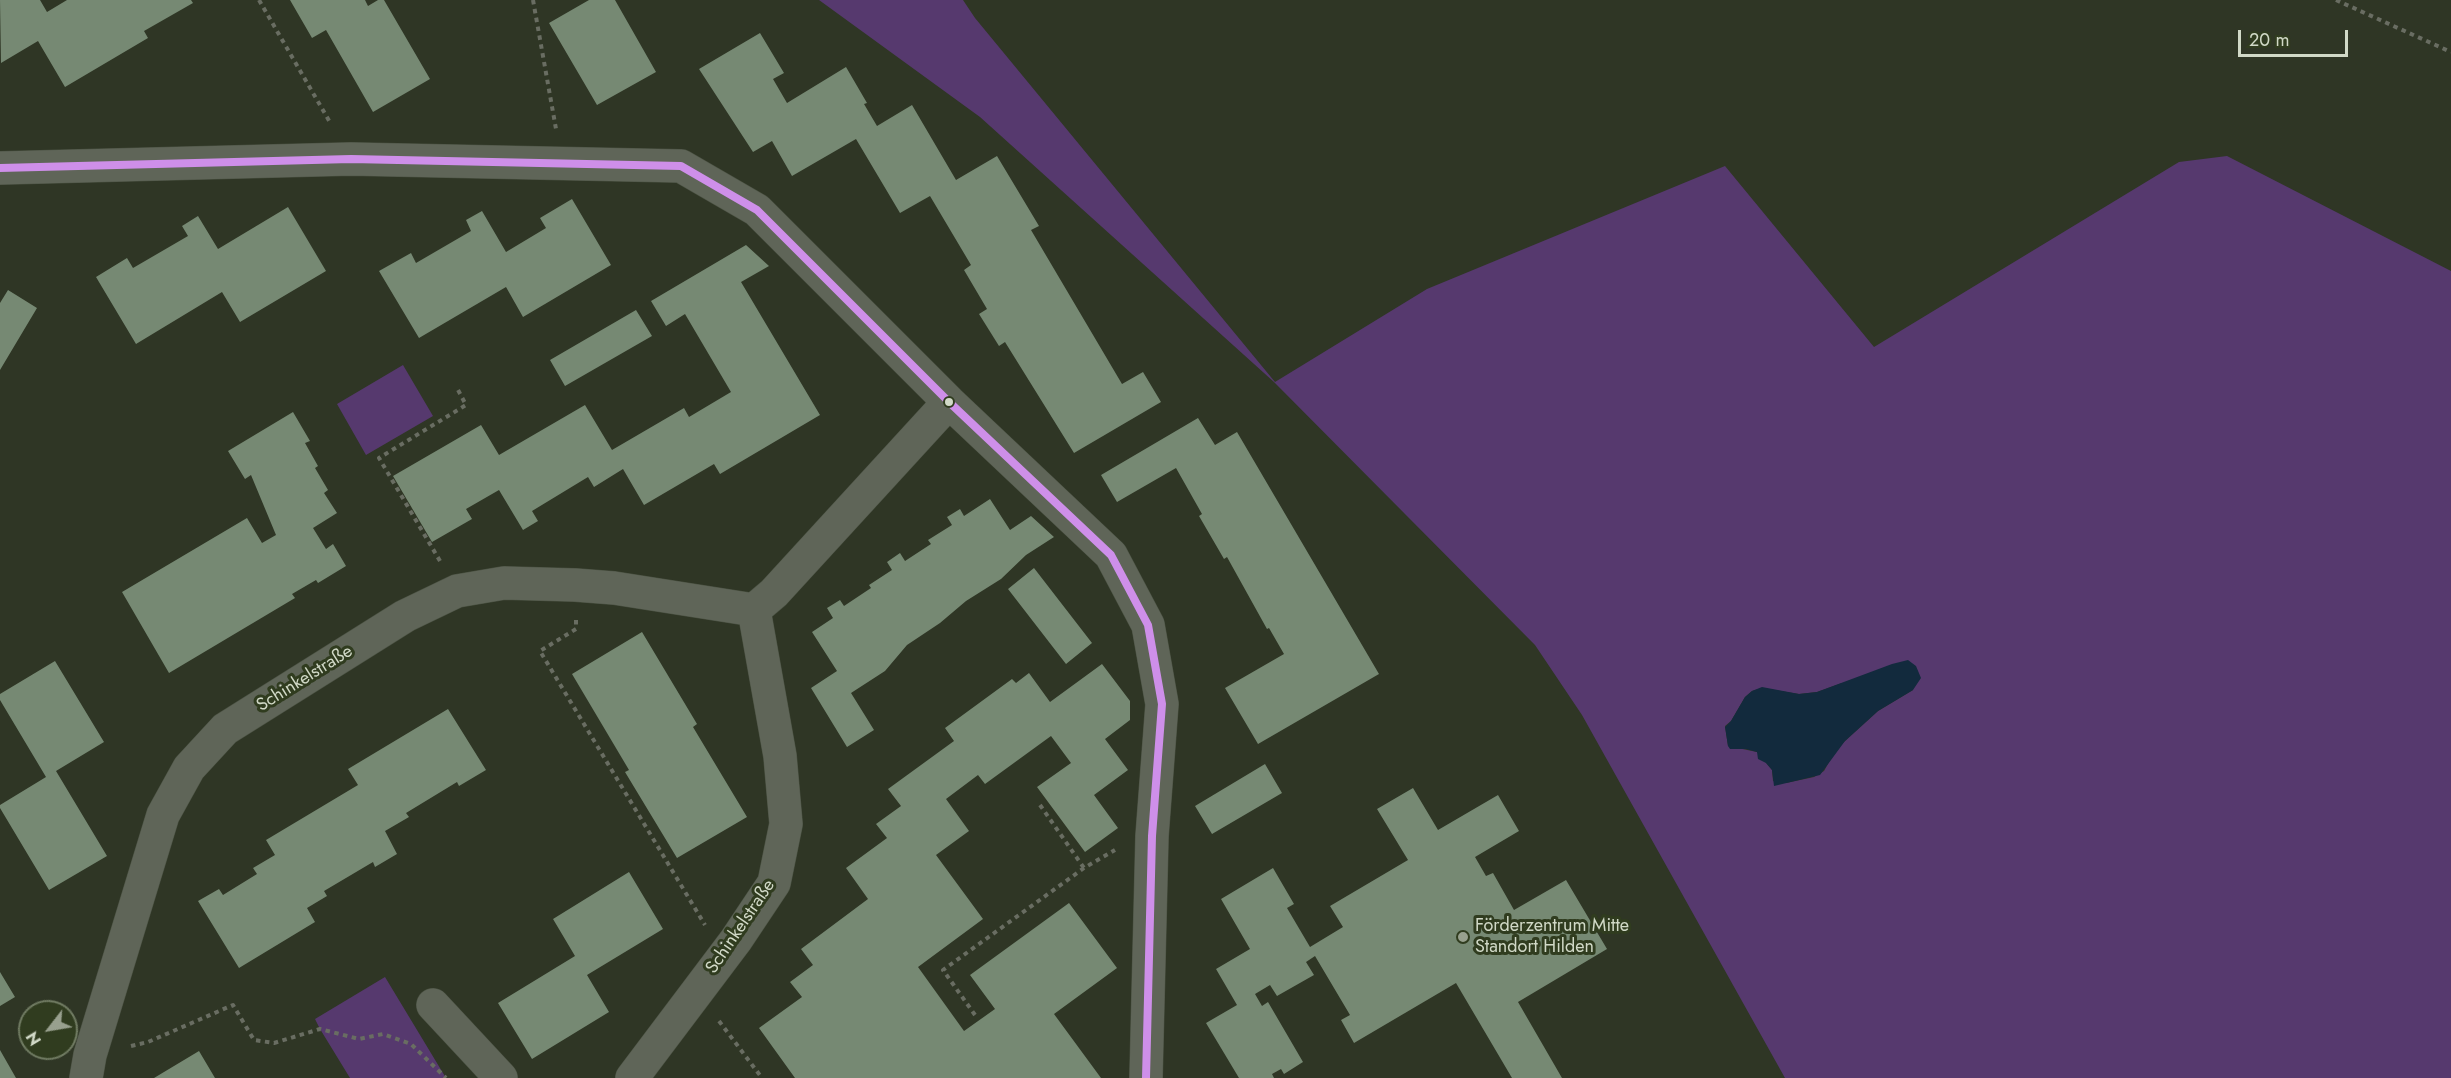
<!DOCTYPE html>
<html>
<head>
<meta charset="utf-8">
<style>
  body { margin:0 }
  #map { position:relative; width:2451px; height:1078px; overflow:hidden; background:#2f3625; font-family:Jost,sans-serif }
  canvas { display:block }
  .north { position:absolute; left:18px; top:1000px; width:60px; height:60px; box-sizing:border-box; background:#303c1f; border:2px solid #707b62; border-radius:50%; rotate:239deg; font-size:16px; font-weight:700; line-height:24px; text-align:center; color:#d1d9c7 }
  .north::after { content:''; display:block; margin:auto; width:21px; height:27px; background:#98a08e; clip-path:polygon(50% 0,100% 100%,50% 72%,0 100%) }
  .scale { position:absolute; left:2238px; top:30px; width:110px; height:27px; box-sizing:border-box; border:3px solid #d1d9c7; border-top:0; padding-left:8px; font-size:18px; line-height:21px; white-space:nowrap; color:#d1d9c7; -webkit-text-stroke:4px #303c1f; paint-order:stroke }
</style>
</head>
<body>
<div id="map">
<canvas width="2451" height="1078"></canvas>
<div class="north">N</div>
<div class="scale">20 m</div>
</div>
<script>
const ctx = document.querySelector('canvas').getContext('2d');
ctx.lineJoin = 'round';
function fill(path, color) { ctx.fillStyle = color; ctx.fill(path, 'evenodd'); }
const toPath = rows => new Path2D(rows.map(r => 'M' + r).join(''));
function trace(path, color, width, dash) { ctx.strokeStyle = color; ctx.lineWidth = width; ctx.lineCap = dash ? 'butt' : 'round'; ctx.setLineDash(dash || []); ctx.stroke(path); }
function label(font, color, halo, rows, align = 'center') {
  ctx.font = font + ' Jost,sans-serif'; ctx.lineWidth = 6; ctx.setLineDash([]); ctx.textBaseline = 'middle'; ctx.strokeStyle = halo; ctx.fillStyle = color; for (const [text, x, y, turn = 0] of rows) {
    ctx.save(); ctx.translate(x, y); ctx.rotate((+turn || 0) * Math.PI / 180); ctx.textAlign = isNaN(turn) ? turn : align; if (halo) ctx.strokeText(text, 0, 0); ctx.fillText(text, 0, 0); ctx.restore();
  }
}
fill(toPath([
  [819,0,963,0,975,18,1275,382,1427,289,1725,166,1874,347,2179,162,2227,156,2451,271,2451,1078,1785,1078,1582,715,1535,645,1274,382,980,117],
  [1842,683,1913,690,1878,711,1845,741,1835,751,1824,771,1814,777,1786,783,1773,781,1772,770,1757,752,1728,746,1725,726,1731,721,1745,697,1752,691,1762,688,1799,694,1817,692],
  [403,365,433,416,366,455,337,404],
  [385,977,446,1078,350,1078,320,1029,315,1019]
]), '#56396e');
fill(toPath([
  [1908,660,1916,666,1921,678,1913,690,1878,711,1845,741,1820,775,1774,786,1772,770,1766,763,1758,759,1757,752,1746,749,1730,749,1728,746,1725,727,1731,721,1745,697,1752,691,1762,687,1799,694,1817,692,1892,664]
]), '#122a3d');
fill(toPath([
  [0,0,40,0,47,12,67,0,191,0,193,3,144,31,148,38,65,87,38,41,1,63],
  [290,0,365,0,368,6,378,0,384,0,430,79,373,112,326,30,312,38],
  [589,0,615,0,656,72,597,105,549,23],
  [760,33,784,73,773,79,787,103,846,67,867,103,864,104,877,126,912,105,956,180,997,156,1039,226,1031,230,1122,384,1143,372,1161,402,1074,453,1005,342,999,346,979,314,987,309,964,270,971,265,930,196,900,213,856,139,792,176,772,141,753,152,699,69],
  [572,199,611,265,523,317,506,287,419,338,379,271,411,253,416,263,471,231,466,220,482,211,506,252,546,228,540,218],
  [288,207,326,271,240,322,222,292,136,344,96,277,127,258,133,268,188,236,182,226,198,216,218,249],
  [746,245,769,266,741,282,820,415,720,474,714,464,644,505,623,469,594,487,588,477,532,511,538,521,523,530,499,490,466,509,472,519,432,542,393,476,481,425,499,455,585,405,612,450,684,408,689,417,731,392,685,314,666,326,651,301],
  [8,290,37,308,0,370,0,303],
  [636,310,652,336,565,386,550,360],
  [293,412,310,441,305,443,318,466,315,468,328,490,324,493,337,513,313,528,326,549,333,544,346,566,318,583,316,580,292,594,295,598,169,673,122,592,247,518,262,543,276,535,251,475,245,479,228,451],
  [1198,418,1215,445,1237,432,1379,674,1258,744,1225,688,1284,654,1269,628,1267,629,1227,557,1224,559,1199,516,1202,514,1176,468,1117,502,1101,475],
  [990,499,1010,530,1031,516,1054,537,1026,555,1001,579,966,601,940,623,907,645,885,671,851,693,874,730,847,747,811,688,837,671,812,632,833,618,827,608,840,600,844,606,871,588,869,585,892,570,887,562,900,553,905,561,931,544,928,540,952,525,947,517,960,509,964,516],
  [1034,568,1092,643,1066,664,1008,589],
  [642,632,697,724,693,727,747,817,677,858,625,772,629,770,572,674],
  [55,661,104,742,56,771,107,856,49,890,0,808,0,805,46,777,0,700,0,694],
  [1102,664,1130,701,1130,720,1105,739,1128,770,1094,795,1118,828,1085,852,1037,787,1071,763,1051,736,985,784,978,775,946,799,969,831,936,855,983,919,918,967,964,1031,995,1009,970,975,1069,903,1117,968,1054,1014,1101,1078,795,1078,759,1028,802,997,790,982,813,965,801,949,868,899,846,868,887,838,876,824,901,806,888,789,954,741,945,728,1012,679,1016,683,1029,673,1050,702],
  [448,709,486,770,459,786,457,782,406,813,409,817,385,831,397,854,375,867,373,862,324,891,327,896,307,908,315,922,239,968,198,901,219,889,223,895,257,874,253,868,275,855,266,840,358,785,348,769],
  [1265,764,1282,793,1212,834,1195,806],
  [1413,788,1438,830,1498,795,1519,831,1475,857,1486,876,1493,873,1514,910,1566,880,1607,949,1518,1002,1562,1078,1512,1078,1456,983,1354,1043,1341,1020,1350,1015,1315,956,1306,962,1314,975,1277,996,1270,985,1255,994,1262,1006,1268,1002,1303,1062,1284,1074,1281,1069,1272,1074,1274,1078,1239,1078,1206,1023,1237,1005,1216,969,1250,949,1221,899,1273,868,1294,904,1287,908,1310,947,1343,927,1330,906,1408,860,1377,809],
  [629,872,663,929,587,975,609,1012,532,1059,498,1003,575,956,553,919],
  [0,972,15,997,0,1006],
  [0,1050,16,1078,0,1078],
  [199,1051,215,1078,154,1078]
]), '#768973');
const minor = toPath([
  [0,168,351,159,681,166,757,210,949,402,1111,555,1148,625,1162,704,1152,836,1146,1078],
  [754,610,774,593,949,402],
  [433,1005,501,1078],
  [86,1078,90,1055,163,815,189,768,225,729,405,616,457,591,504,583,575,585,614,588,754,610],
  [632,1078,736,940,774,883,786,824,780,756,754,610]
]);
trace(minor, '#4b5243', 34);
trace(toPath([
  [259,0,331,124],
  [533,0,556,129],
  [2336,0,2451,52],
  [440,561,379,458,466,405,457,388],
  [576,620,576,629,540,651,705,925],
  [1040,805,1084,868],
  [975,1015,943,970,1084,868,1115,850],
  [719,1021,762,1078],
  [131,1046,148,1042,233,1005,254,1040,274,1043,320,1029,359,1039,383,1034,411,1044,446,1078]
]), '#696d62', 4, [4.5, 4.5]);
trace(minor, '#5f6558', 33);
trace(toPath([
  [0,168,351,159,681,166,757,210,949,402,1111,555,1148,625,1162,704,1152,836,1146,1078]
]), '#ce8fe9', 8);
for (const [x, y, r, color] of [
  [949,402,5,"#d1d9c7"],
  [1463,937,6,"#98a08e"]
]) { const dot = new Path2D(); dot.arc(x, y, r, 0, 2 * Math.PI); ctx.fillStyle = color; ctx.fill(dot); trace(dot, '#303c1f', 2); }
label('18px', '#d1d9c7', '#303c1f', [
  ["Schinkelstraße",305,679,-32],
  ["Schinkelstraße",741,927,-56]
]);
label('18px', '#d1d9c7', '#303c1f', [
  ["Förderzentrum Mitte",1475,927],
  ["Standort Hilden",1475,948]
], 'left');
</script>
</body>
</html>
